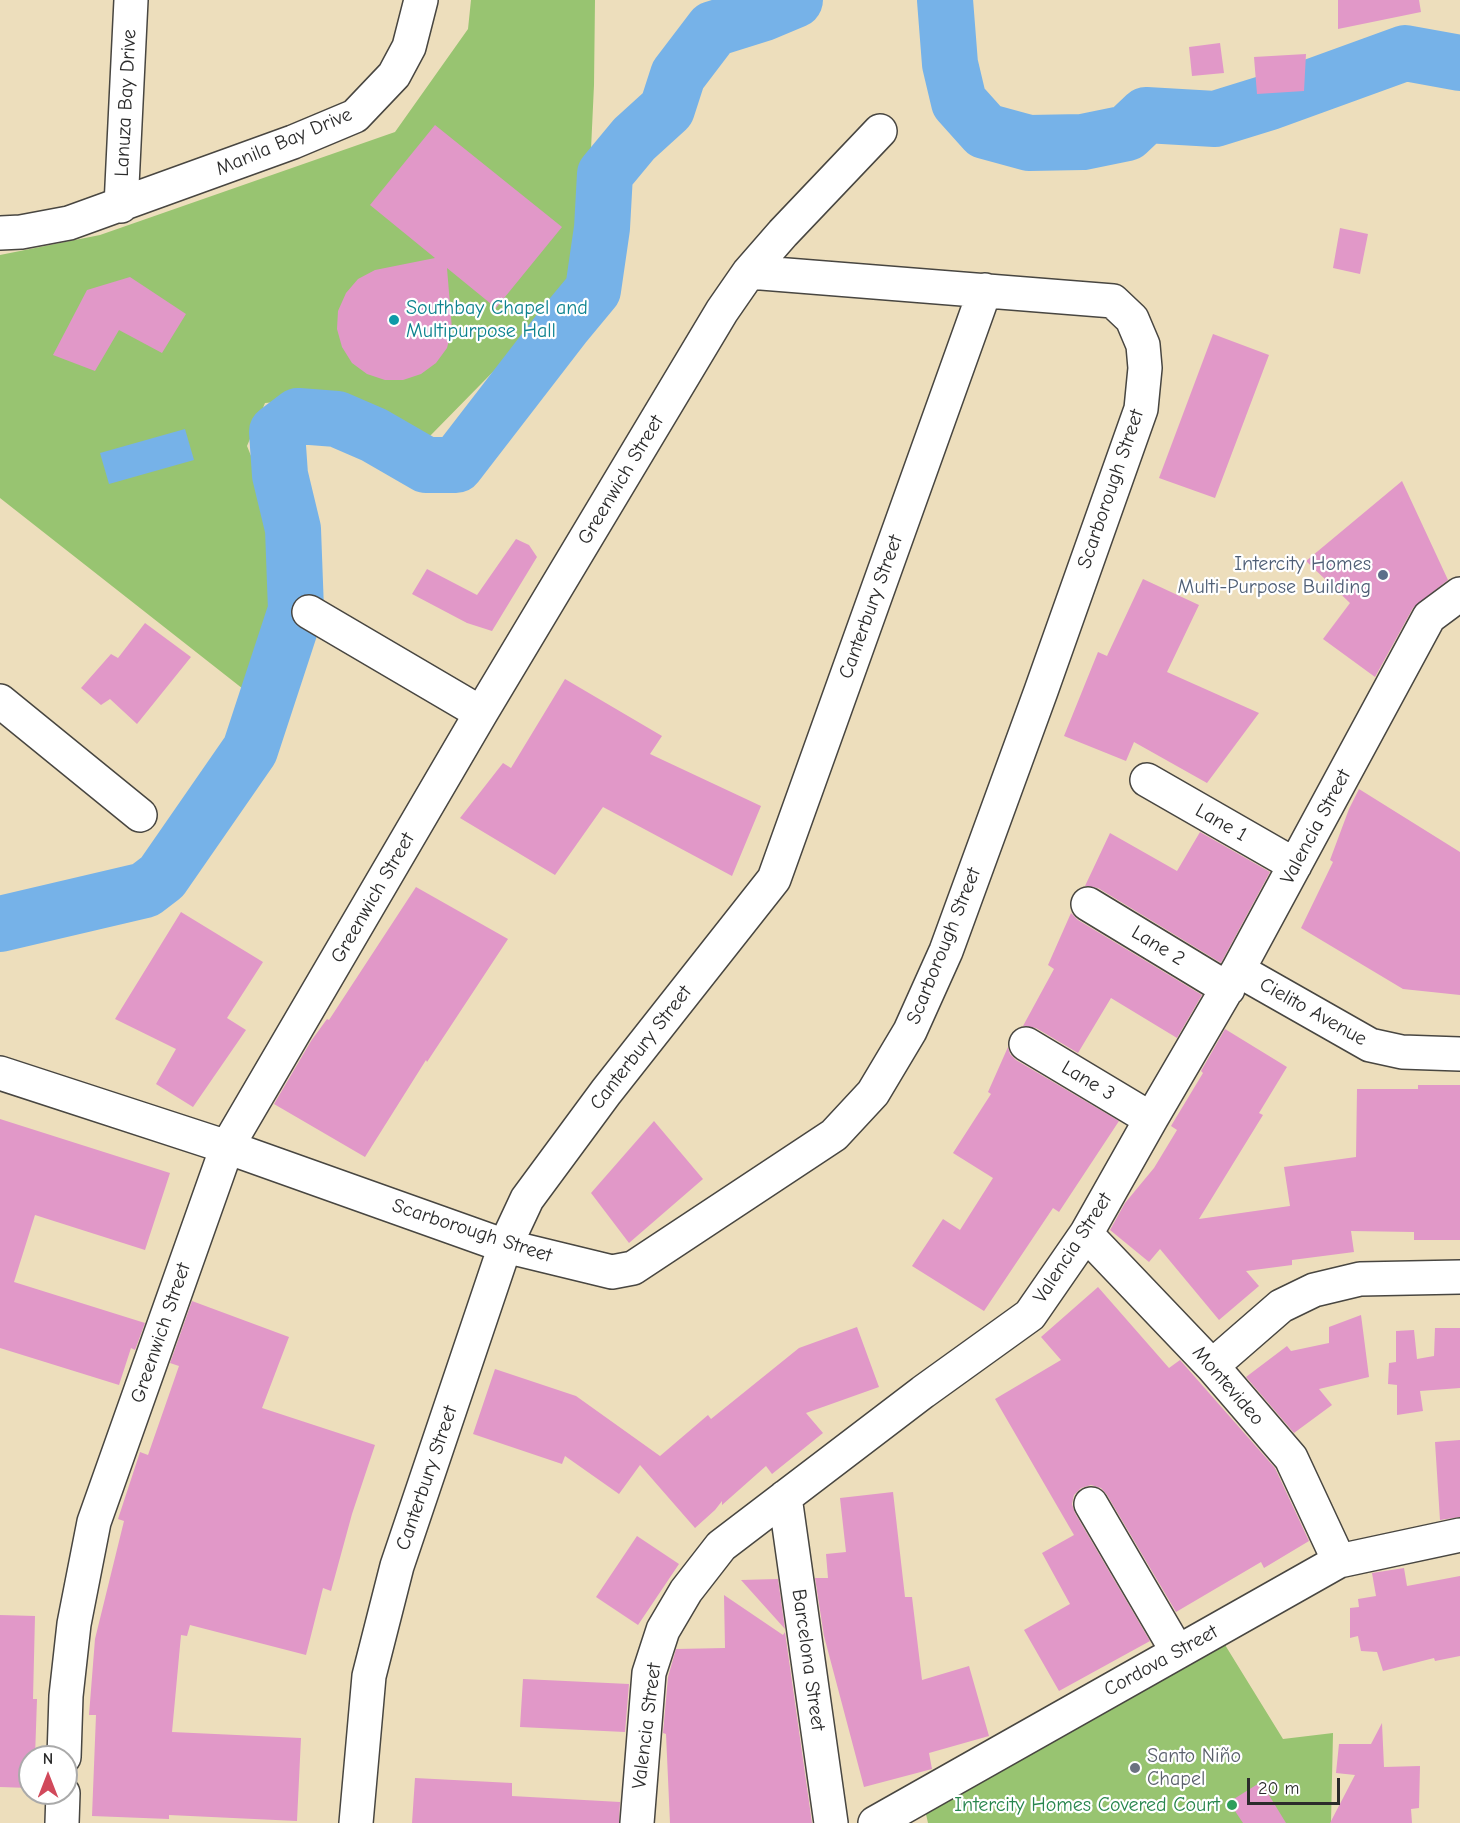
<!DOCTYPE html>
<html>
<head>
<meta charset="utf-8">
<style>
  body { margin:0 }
  #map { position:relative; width:1460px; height:1823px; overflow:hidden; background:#eddebc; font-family:"Comic Neue",sans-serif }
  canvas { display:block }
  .north { position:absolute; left:18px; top:1745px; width:60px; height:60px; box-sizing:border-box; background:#fff; border:2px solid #aaa; border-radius:50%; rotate:0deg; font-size:16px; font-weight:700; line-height:24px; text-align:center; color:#2b2b2b }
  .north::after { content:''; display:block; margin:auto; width:21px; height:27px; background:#d1495b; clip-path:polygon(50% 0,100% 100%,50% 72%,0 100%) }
  .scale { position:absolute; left:1247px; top:1778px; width:93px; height:27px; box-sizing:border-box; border:3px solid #2b2b2b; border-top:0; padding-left:8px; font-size:18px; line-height:21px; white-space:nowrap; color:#2b2b2b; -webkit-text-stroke:4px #fff; paint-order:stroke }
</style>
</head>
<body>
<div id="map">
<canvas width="1460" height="1823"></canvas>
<div class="north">N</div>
<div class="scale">20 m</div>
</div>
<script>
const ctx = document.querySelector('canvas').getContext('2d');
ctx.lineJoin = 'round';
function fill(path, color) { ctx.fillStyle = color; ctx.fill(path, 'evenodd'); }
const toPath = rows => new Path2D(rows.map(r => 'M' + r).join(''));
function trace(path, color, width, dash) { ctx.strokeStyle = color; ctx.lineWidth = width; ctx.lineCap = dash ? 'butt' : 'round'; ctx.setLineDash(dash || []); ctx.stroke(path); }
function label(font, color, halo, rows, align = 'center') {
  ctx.font = font + ' "Comic Neue",sans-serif'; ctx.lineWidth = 4.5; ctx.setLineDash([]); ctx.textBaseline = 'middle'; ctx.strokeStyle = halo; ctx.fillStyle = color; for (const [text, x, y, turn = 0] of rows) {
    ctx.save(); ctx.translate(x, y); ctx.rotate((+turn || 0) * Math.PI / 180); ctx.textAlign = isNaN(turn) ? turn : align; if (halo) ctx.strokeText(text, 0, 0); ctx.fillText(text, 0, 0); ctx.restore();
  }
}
fill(toPath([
  [471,0,595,0,594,85,585,278,429,437,360,407,312,399,265,403,247,446,282,532,269,623,252,696,0,498,0,255,100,235,395,132,468,29],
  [1222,1640,1283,1739,1333,1733,1331,1823,928,1823,923,1801]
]), '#98c471');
fill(toPath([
  [185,429,194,460,109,484,100,453]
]), '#76b2e8');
trace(toPath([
  [945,0,950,64,959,102,985,131,1029,143,1083,142,1127,133,1146,115,1215,119,1270,102,1405,53,1460,63],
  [0,924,145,890,162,877,250,750,296,610,293,529,280,475,277,432,298,416,337,419,374,435,426,465,456,465,564,325,593,290,602,228,605,174,634,139,667,109,678,75,713,29,764,13,795,0]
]), '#76b2e8', 56);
fill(toPath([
  [1338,0,1419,0,1421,12,1338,29],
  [1220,43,1224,73,1192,76,1189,47],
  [1306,54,1304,91,1257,94,1254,57],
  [435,125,562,227,496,308,447,268,452,329,447,348,436,363,421,374,403,380,385,380,367,374,352,363,342,347,337,329,338,311,346,293,358,279,375,270,435,258,370,205],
  [1340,228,1368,234,1360,274,1333,268],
  [130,277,186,314,162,353,119,330,95,371,53,355,87,290],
  [1213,334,1269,355,1215,498,1159,478],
  [1402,481,1448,580,1413,608,1375,677,1323,639,1350,603,1306,561],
  [516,539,529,545,537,557,492,631,467,623,412,594,427,569,477,595],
  [1143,579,1199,605,1167,672,1259,713,1207,783,1134,742,1126,761,1064,736,1098,652,1107,656],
  [145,623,191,657,137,724,110,699,101,705,81,688,111,654,118,658],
  [565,679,662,736,650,754,761,806,732,876,603,807,555,875,460,818,503,763,511,768],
  [1359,789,1460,852,1460,995,1403,989,1301,928,1333,862,1330,860,1349,809],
  [1200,832,1270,872,1221,963,1098,888,1085,886,1110,833,1177,871],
  [416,887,508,939,427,1062,426,1060,365,1157,274,1104,311,1041,327,1019,329,1020],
  [181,912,263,962,227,1018,246,1030,193,1107,156,1084,176,1049,115,1019],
  [1071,913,1078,920,1202,995,1177,1038,1111,998,1078,1053,1036,1028,1023,1026,1054,969,1048,965],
  [1225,1029,1287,1067,1259,1113,1263,1115,1199,1219,1290,1206,1284,1167,1356,1157,1357,1089,1418,1089,1418,1085,1460,1085,1460,1240,1414,1240,1414,1232,1351,1231,1354,1252,1292,1260,1292,1265,1246,1271,1259,1286,1219,1320,1160,1249,1149,1262,1110,1230,1125,1203,1154,1168,1177,1130,1171,1126,1203,1073,1201,1071],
  [1008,1047,1010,1054,1016,1060,1119,1121,1059,1212,1053,1208,984,1311,912,1266,943,1219,960,1230,993,1178,953,1153,991,1094,988,1092],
  [0,1119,170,1173,145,1250,35,1215,14,1282,145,1323,135,1350,131,1348,119,1385,0,1348],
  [654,1121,703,1179,629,1243,591,1193],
  [1098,1287,1169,1368,1180,1360,1275,1468,1309,1541,1264,1568,1261,1562,1176,1612,1107,1495,1101,1488,1091,1485,1081,1488,1074,1495,1072,1504,1075,1513,1150,1641,1059,1691,1024,1630,1070,1604,1042,1553,1074,1535,995,1399,1061,1360,1041,1337],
  [192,1301,289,1337,262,1408,375,1445,352,1514,331,1591,323,1588,306,1655,190,1625,187,1636,181,1635,172,1732,301,1738,297,1821,169,1815,169,1819,92,1816,96,1715,89,1715,95,1639,124,1521,118,1519,140,1452,148,1455,179,1366,170,1363],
  [1361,1315,1369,1377,1319,1389,1332,1405,1294,1433,1246,1377,1287,1346,1291,1351,1329,1343,1329,1327],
  [857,1327,879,1387,806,1413,823,1433,772,1474,766,1466,722,1505,722,1501,715,1510,695,1528,640,1465,619,1494,565,1456,562,1464,473,1434,495,1369,576,1396,660,1456,708,1415,711,1419,799,1348],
  [1435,1328,1460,1328,1460,1388,1420,1391,1423,1411,1397,1415,1397,1385,1388,1384,1389,1363,1396,1362,1396,1331,1414,1330,1417,1359,1434,1356],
  [1460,1440,1460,1517,1440,1520,1435,1442],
  [893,1492,905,1597,912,1597,922,1680,969,1666,989,1736,929,1753,932,1769,864,1787,824,1636,815,1578,828,1578,826,1554,846,1552,840,1498],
  [637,1536,679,1564,638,1625,596,1597],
  [1404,1568,1407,1586,1460,1576,1460,1656,1435,1661,1434,1658,1383,1671,1377,1652,1361,1651,1358,1636,1350,1638,1350,1608,1359,1607,1358,1599,1376,1596,1372,1573],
  [778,1579,785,1629,741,1580],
  [724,1595,783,1635,785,1632,812,1823,670,1823,666,1734,663,1733,668,1677,676,1649,725,1648],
  [0,1615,35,1616,33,1699,37,1699,35,1757,30,1757,30,1788,0,1787],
  [523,1679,629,1684,625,1732,520,1727],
  [1382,1723,1384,1767,1420,1766,1419,1808,1411,1809,1412,1823,1330,1823,1355,1775,1336,1773,1339,1744,1371,1744],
  [415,1778,512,1783,512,1796,620,1802,619,1823,412,1823],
  [1261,1782,1286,1823,1243,1823,1229,1802]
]), '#e198c8');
const minor = toPath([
  [121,206,131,0],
  [0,233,21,232,69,223,293,142,355,116,394,75,409,47,421,0],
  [309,612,481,713],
  [0,701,140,815],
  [1147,780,1295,865],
  [1088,904,1228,989],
  [1238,970,1370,1045,1402,1052,1460,1054],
  [1026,1044,1151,1119],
  [0,1073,227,1147,505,1246,612,1272,633,1268,834,1135,873,1093,910,1031,946,951,1041,691,1141,409,1145,368,1143,345,1132,319,1113,301,749,272],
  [1086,1234,1212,1366,1291,1458,1339,1561],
  [1212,1366,1281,1306,1314,1290,1360,1279,1460,1277],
  [785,1497,831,1823],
  [1091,1504,1177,1651],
  [64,1757,66,1696,74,1624,94,1522,227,1147,481,713,722,311,749,272,783,233,880,131],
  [62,1823,63,1793],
  [356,1823,369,1676,397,1566,505,1246,527,1199,606,1092,774,879,985,290],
  [637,1823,649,1673,663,1630,686,1591,721,1546,923,1392,1030,1315,1086,1234,1151,1119,1238,970,1429,617,1460,594],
  [875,1823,1339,1561,1460,1535]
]);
trace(minor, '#484641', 36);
trace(minor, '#fff', 33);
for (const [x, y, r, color] of [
  [394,320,6,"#0f9aa8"],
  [1383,575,6,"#5c6f8a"],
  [1135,1768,6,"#6b7280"],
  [1232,1805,6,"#2e9e5b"]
]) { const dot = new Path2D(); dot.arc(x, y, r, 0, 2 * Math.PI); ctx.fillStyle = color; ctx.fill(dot); trace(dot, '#fff', 2); }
label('20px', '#2b2b2b', '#fff', [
  ["Lanuza Bay Drive",126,103,-87],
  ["Manila Bay Drive",284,142,-23],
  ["Greenwich Street",621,480,-59],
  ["Scarborough Street",1111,489,-71],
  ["Canterbury Street",871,607,-70],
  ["Lane 1",1221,823,30],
  ["Valencia Street",1316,827,-62],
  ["Greenwich Street",373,898,-60],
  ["Scarborough Street",944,946,-68],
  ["Lane 2",1158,946,31],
  ["Cielito Avenue",1313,1012,29],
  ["Canterbury Street",641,1048,-52],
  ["Lane 3",1088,1081,31],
  ["Scarborough Street",472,1231,18],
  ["Valencia Street",1073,1248,-57],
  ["Greenwich Street",161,1333,-71],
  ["Montevideo",1228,1386,49],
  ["Canterbury Street",427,1478,-71],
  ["Barcelona Street",808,1660,82],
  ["Cordova Street",1161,1661,-29],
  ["Valencia Street",647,1726,-83]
]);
label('20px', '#0d838f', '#fff', [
  ["Southbay Chapel and",406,308],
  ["Multipurpose Hall",406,331]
], 'left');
label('20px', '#4e5e75', '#fff', [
  ["Intercity Homes",1371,564],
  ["Multi-Purpose Building",1371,587]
], 'right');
label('20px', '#5b616d', '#fff', [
  ["Santo Niño",1147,1756],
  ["Chapel",1147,1779]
], 'left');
label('20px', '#27864d', '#fff', [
  ["Intercity Homes Covered Court",1220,1805]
], 'right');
</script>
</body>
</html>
